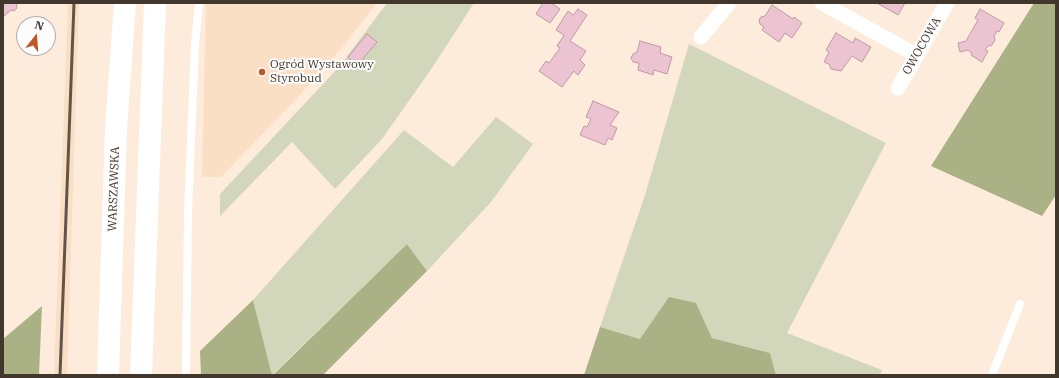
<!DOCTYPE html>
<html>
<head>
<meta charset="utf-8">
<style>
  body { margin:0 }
  #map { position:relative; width:1059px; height:378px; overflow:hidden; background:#fdecdb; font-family:"IBM Plex Serif",serif }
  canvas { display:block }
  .frame { position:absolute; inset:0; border:4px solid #42372c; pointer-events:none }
  .north { position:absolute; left:16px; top:16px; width:40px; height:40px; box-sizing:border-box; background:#fcfcfc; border:1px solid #b2ada9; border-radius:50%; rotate:17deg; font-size:11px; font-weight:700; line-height:16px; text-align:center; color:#42372c }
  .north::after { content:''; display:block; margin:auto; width:14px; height:18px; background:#bc5823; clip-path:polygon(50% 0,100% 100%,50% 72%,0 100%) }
</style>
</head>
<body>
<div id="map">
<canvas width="1059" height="378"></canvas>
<div class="frame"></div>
<div class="north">N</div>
</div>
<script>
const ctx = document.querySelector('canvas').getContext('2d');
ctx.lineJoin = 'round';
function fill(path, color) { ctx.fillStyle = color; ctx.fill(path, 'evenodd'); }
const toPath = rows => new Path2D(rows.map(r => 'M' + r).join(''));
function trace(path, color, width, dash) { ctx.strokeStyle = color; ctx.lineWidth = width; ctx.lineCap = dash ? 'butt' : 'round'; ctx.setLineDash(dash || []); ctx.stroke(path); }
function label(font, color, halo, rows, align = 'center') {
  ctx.font = font + ' "IBM Plex Serif",serif'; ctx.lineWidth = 4; ctx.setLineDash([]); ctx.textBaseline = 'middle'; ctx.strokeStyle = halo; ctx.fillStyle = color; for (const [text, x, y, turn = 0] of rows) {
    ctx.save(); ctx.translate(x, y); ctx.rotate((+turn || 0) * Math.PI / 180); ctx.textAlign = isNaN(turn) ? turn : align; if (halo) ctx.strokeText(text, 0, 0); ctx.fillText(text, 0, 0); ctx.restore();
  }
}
fill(toPath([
  [68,3,79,3,67,375,54,375],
  [206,3,377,3,340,50,301,94,221,177,202,177]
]), '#fbdfc5');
fill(toPath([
  [387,3,474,3,432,68,382,139,335,189,292,142,220,216,220,194,339,67],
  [689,44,886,143,787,333,882,370,880,375,776,375,770,353,712,338,696,303,640,339,600,327,645,195],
  [496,117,533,144,491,202,427,271,407,244,272,375,253,300,404,130,453,167]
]), '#d2d7bb');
fill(toPath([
  [1034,3,1056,3,1056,195,1042,216,931,166],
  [407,244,427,271,323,375,273,375],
  [669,297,696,303,712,338,770,353,776,375,584,375,600,327,640,339],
  [253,300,272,375,201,375,200,351],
  [42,306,39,375,3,375,3,339]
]), '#aab184');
const building = toPath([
  [3,3,16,3,17,8,14,11,11,10,3,17,3,3],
  [543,3,551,3,560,9,550,23,536,14,543,3],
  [877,3,905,3,898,15,877,3],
  [772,5,793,19,794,17,802,23,792,38,785,33,779,42,762,30,764,27,760,24,759,20,761,17,765,16,772,5],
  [578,9,587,15,570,41,586,51,580,60,585,65,578,75,574,71,562,87,539,71,546,61,549,63,560,48,557,46,564,35,556,30,568,11,573,15,578,9],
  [980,9,1004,23,999,32,997,31,994,36,995,40,992,45,988,46,985,50,988,51,982,62,971,55,972,53,968,50,960,52,958,43,966,41,978,20,975,18,980,9],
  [836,33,853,43,855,38,871,47,862,62,852,56,841,71,831,69,829,64,824,62,829,52,826,50,836,33],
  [367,34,377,42,357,66,348,57,367,34],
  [640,41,661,47,660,53,672,57,667,74,654,70,653,75,638,70,639,63,633,62,631,58,633,54,637,52,640,41],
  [593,101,619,112,610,125,617,128,612,140,608,138,605,145,580,135,584,126,587,127,591,119,586,117,593,101]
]);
fill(building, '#ecc4d1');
trace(building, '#bf99a5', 1);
trace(toPath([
  [186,375,188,212,195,44,199,3],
  [992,375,1020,304]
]), '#fff', 8);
trace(toPath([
  [822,3,916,55],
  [701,37,729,3],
  [898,88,947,3]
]), '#fff', 15);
trace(toPath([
  [108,375,116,129,125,3],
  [141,375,155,3]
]), '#fff', 22);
trace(toPath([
  [60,375,74,3]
]), '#615549', 3);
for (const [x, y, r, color] of [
  [262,72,4,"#bc5823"]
]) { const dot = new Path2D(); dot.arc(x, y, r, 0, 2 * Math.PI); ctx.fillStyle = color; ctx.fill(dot); trace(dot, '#fcfcfc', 1.5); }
label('12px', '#42372c', '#fcfcfc', [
  ["OWOCOWA",922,46,-60],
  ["WARSZAWSKA",114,189,-88]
]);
label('12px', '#42372c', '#fcfcfc', [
  ["Ogród Wystawowy",270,65],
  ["Styrobud",270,79]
], 'left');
</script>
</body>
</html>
